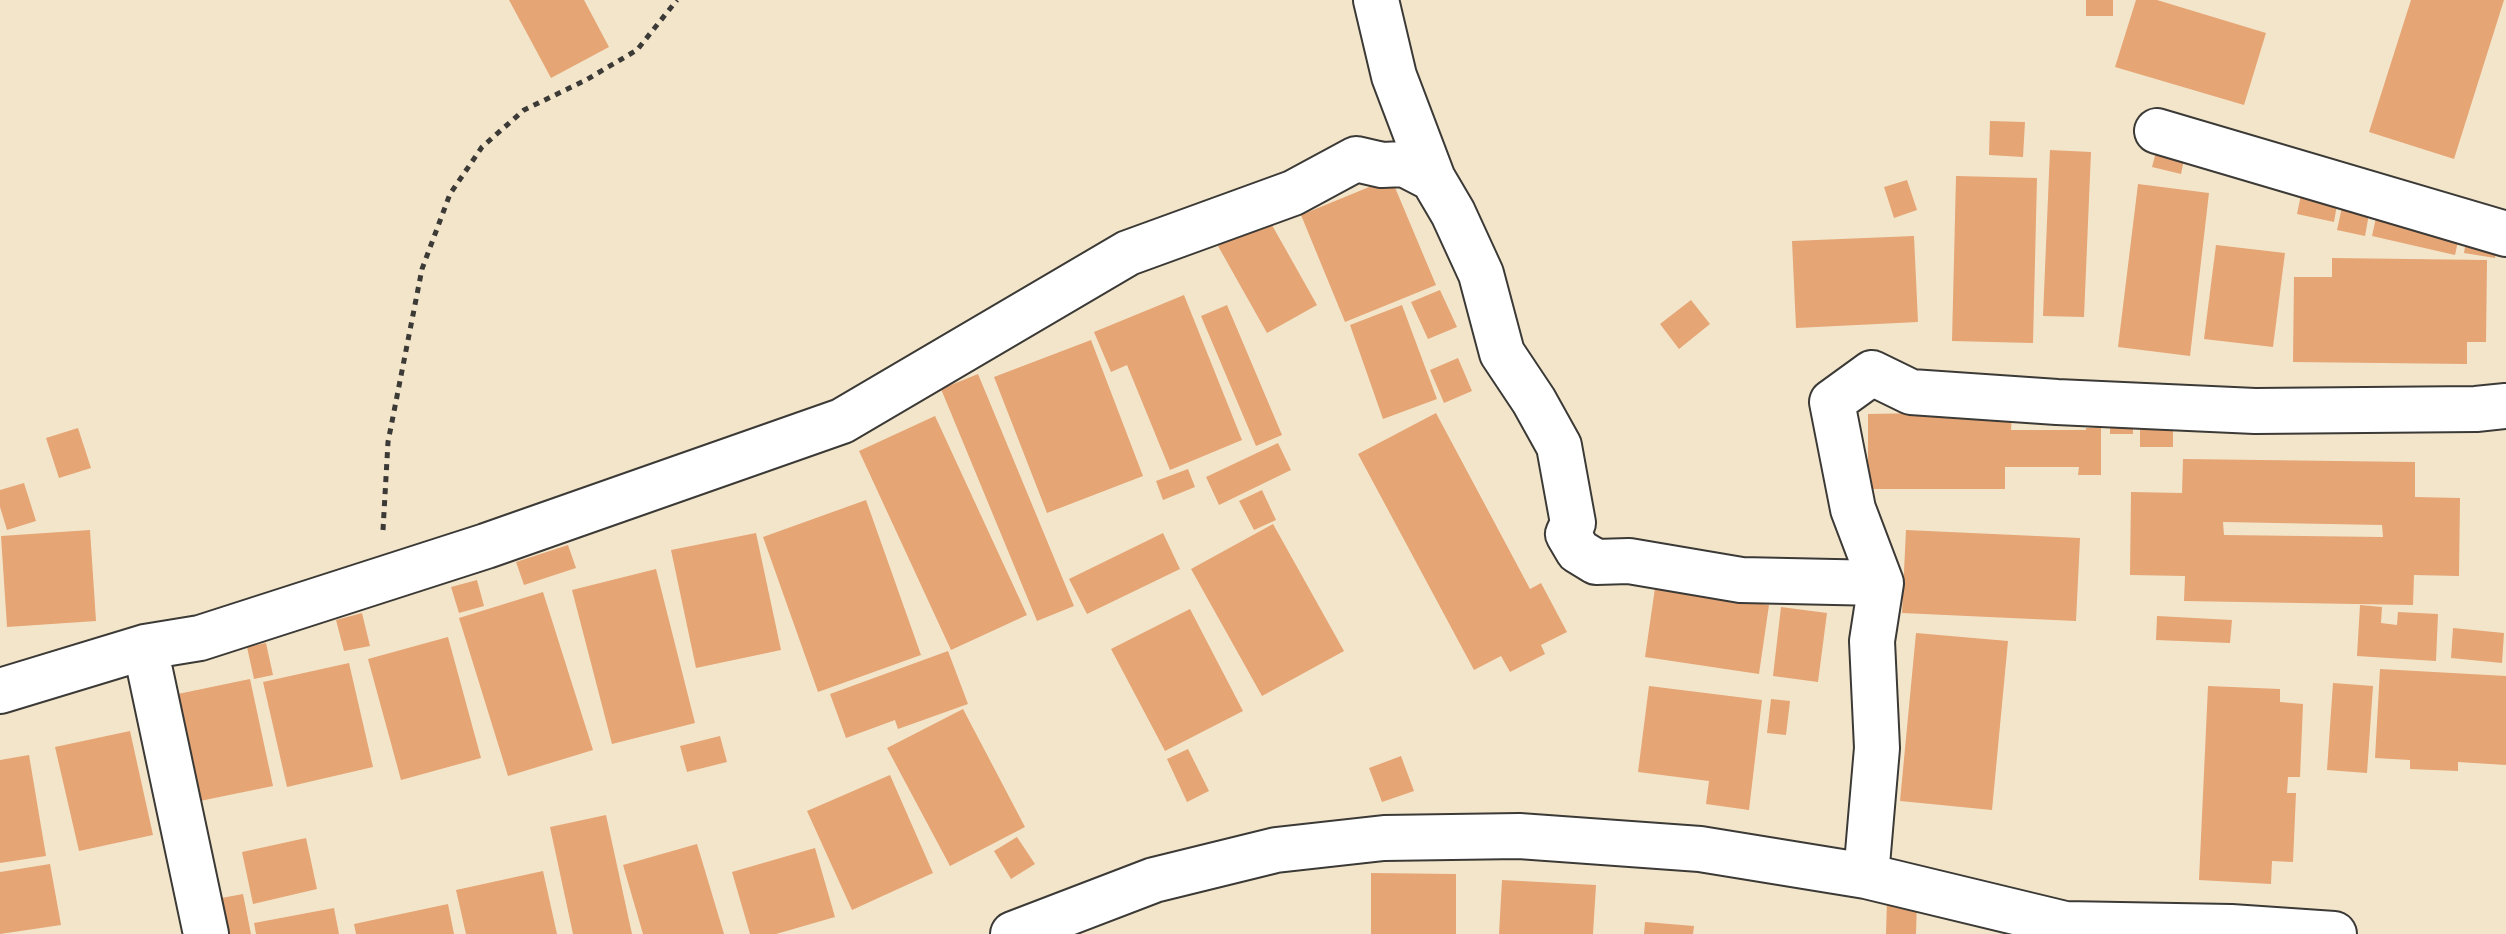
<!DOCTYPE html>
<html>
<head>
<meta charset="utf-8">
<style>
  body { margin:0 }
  canvas { display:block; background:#f2e5ca }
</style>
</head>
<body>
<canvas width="2506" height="934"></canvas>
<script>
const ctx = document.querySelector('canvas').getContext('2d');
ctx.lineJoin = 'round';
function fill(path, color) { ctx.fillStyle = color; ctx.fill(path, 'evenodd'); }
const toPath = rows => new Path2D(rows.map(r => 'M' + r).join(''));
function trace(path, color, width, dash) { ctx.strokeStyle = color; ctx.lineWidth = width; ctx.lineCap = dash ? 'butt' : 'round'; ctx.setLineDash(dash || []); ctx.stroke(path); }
fill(toPath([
  [509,0,584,0,609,47,551,78],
  [2086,0,2113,0,2113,16,2086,16],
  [2136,0,2157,0,2266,33,2244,105,2115,67],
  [2411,0,2504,0,2454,159,2369,132],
  [1990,121,2025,122,2023,157,1989,155],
  [2158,144,2186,150,2181,174,2152,167],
  [2050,150,2091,152,2084,317,2043,316],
  [1956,176,2037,178,2033,343,1952,341],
  [1391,178,1436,285,1345,322,1301,215],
  [1907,180,1917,210,1894,218,1884,187],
  [2138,184,2209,193,2190,356,2118,347],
  [2303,185,2339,193,2334,222,2297,214],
  [2344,198,2371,203,2365,236,2337,230],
  [2379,204,2462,223,2455,255,2372,236],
  [1268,218,1317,305,1267,333,1218,246],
  [2467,234,2498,239,2495,258,2464,253],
  [1914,236,1918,322,1796,328,1792,241],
  [2216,245,2285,253,2273,347,2204,339],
  [2332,258,2487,260,2486,342,2467,342,2467,364,2293,362,2294,277,2332,277],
  [1440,290,1457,327,1428,339,1411,302],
  [1184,295,1242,440,1170,470,1127,365,1111,372,1094,332],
  [1691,300,1710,324,1679,349,1660,324],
  [1227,305,1282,435,1256,446,1201,316],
  [1402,305,1437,399,1383,419,1350,325],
  [1091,340,1143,476,1047,513,994,377],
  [1458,358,1472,391,1444,403,1430,370],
  [978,374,1074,606,1037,621,941,389],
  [1436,413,1530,589,1541,583,1567,632,1541,645,1545,654,1510,672,1501,656,1474,670,1358,454],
  [1923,413,2012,416,2011,430,2086,430,2086,428,2101,427,2101,475,2078,475,2079,467,2005,467,2005,489,1868,489,1868,414],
  [935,416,1027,615,951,650,859,451],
  [2110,416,2133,416,2133,434,2110,434],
  [2173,418,2173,447,2140,447,2140,419],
  [78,428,91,468,59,478,46,438],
  [1278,443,1291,470,1219,505,1206,477],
  [2183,459,2415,462,2415,497,2460,498,2459,576,2414,575,2413,605,2184,601,2185,576,2130,575,2131,492,2182,493],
  [2223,522,2382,525,2383,537,2224,535],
  [1188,469,1195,487,1163,500,1156,481],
  [24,483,36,521,7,530,0,507,0,490],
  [1262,490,1276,520,1254,530,1239,501],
  [866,500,921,655,818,692,763,537],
  [1273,524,1344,651,1262,696,1191,569],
  [90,530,96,621,7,627,1,536],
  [1906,530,2080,538,2076,621,1902,613],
  [756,533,781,650,696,668,671,550],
  [1163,533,1180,569,1087,614,1069,579],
  [568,545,576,568,524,585,516,562],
  [656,569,695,723,612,744,572,590],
  [477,580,484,606,459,613,451,587],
  [1655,588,1769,605,1759,674,1645,657],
  [543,592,593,750,508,776,459,618],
  [2360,605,2382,607,2381,623,2397,625,2398,612,2438,614,2436,661,2357,656],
  [1781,607,1827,613,1818,682,1773,676],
  [1190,609,1243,711,1165,751,1111,649],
  [362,613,370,646,344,651,336,620],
  [2157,616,2232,620,2230,643,2156,640],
  [2453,628,2504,633,2502,663,2451,658],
  [1916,633,2008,641,1992,810,1900,801],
  [448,637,481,758,401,780,368,659],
  [266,643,273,675,254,679,247,647],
  [948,651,968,704,898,729,895,720,846,738,830,694],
  [349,663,373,767,287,787,263,682],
  [2380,669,2506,676,2506,765,2458,762,2458,771,2410,769,2410,760,2375,758],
  [250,679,273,786,195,802,173,695],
  [2333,683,2373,686,2367,773,2327,770],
  [1649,686,1762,700,1749,810,1706,804,1709,781,1638,772],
  [2208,686,2280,689,2280,702,2303,704,2300,777,2288,777,2287,793,2296,793,2293,862,2272,861,2271,884,2199,880],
  [1771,699,1790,701,1786,735,1767,733],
  [963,709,1025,827,950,866,887,748],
  [130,731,153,835,79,851,55,747],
  [720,736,727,762,687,772,680,746],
  [1188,749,1209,791,1187,802,1167,759],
  [29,755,46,856,0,863,0,760],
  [1401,756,1414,791,1382,802,1369,768],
  [890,775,933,873,852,910,807,811],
  [606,815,632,934,573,934,550,827],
  [1017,837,1035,864,1011,879,994,851],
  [306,838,317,889,253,904,242,852],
  [697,844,724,934,643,934,623,865],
  [815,848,835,917,776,934,750,934,732,872],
  [50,864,61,925,0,934,0,872],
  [543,871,557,934,466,934,456,890],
  [1371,873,1456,874,1456,934,1371,934],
  [1502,880,1596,885,1593,934,1499,934],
  [243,894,251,934,224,934,216,899],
  [1887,899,1917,900,1916,934,1886,934],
  [448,904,454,934,356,934,354,924],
  [334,908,339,934,256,934,254,923],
  [1645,922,1694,926,1693,934,1644,934]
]), '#e6a575');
const minor = toPath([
  [1376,0,1394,76,1433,179],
  [2157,131,2506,234],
  [145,647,206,934],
  [0,691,145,647,200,638,486,546,842,421,1128,253,1293,193,1356,159,1382,165,1404,164,1433,179,1453,213,1481,274,1502,353,1534,401,1559,446,1573,523,1568,534,1578,551,1596,562,1629,561,1741,580,1881,583],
  [1866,876,1877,748,1872,641,1881,583,1853,509,1832,402,1872,373,1911,392,2057,402,2255,411,2476,409,2506,406],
  [1013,934,1154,880,1276,850,1384,838,1519,836,1700,849,1866,876,2065,924,2231,927,2334,934]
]);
trace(minor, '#3c3a36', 48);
trace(toPath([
  [383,530,388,442,422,269,450,194,482,147,524,110,586,80,637,50,677,0]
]), '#3c3a36', 5, [6, 6]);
trace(minor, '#fff', 44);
</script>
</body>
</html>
